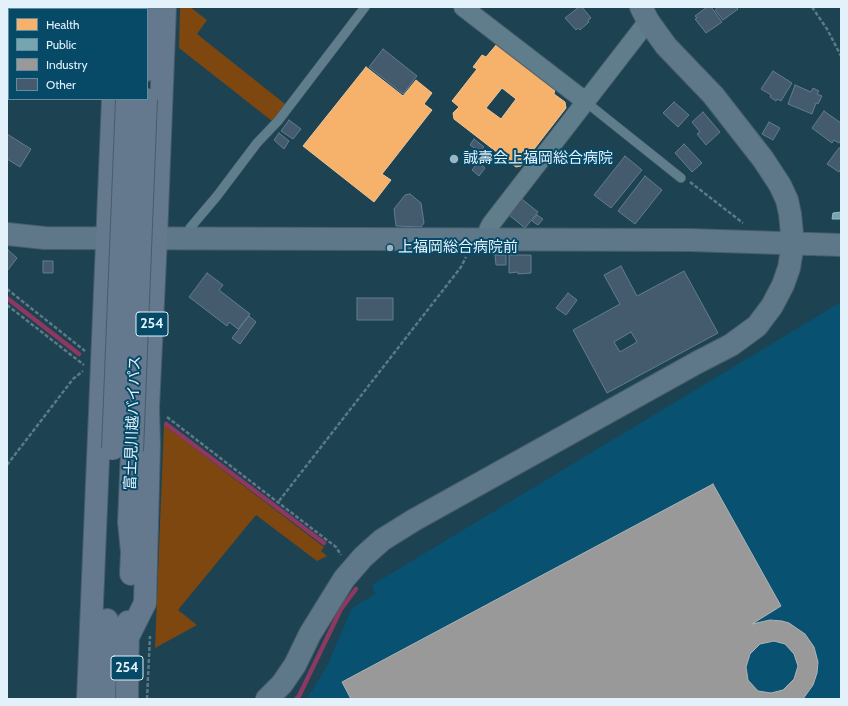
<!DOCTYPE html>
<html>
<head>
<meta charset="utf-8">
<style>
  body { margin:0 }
  #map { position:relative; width:848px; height:706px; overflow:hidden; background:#1d4252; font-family:Cabin,sans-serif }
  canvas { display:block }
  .frame { position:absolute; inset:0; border:8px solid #e3f1fb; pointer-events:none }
  .legend { position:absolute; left:8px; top:8px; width:140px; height:92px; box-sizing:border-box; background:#074a68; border:1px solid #5f8da3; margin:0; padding:5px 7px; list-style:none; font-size:12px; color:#e3f1fb }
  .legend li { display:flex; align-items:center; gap:8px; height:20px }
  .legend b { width:20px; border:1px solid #5f8da3 }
</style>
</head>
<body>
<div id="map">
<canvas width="848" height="706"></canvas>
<div class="frame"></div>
<ul class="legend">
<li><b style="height:11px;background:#f6b26b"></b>Health</li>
<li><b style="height:11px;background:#76a5af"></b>Public</li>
<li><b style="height:11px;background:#999"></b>Industry</li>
<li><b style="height:11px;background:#435b6d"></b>Other</li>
</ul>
</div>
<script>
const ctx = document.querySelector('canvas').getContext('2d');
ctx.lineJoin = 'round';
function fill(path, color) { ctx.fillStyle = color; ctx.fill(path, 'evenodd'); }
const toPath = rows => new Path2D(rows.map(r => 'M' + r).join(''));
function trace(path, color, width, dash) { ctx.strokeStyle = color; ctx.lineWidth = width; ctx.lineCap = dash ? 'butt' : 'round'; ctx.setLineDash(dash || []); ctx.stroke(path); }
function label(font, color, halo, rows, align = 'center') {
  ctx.font = font + ' Cabin,"Noto Sans JP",sans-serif'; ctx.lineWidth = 4; ctx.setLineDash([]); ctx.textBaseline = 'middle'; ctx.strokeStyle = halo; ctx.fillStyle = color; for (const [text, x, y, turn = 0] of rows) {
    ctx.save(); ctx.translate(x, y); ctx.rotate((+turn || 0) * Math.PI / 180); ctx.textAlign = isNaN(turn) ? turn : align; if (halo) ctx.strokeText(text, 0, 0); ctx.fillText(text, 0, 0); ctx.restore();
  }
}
fill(toPath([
  [841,302,841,699,307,699,327,666,352,608,375,594,372,585]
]), '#085171');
fill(toPath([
  [180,7,190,7,207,20,197,34,285,104,272,121,179,48],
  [164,425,324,547,321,551,327,556,317,561,256,515,178,610,197,625,155,648]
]), '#7d470f');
const health = toPath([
  [497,44,555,88,554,94,565,102,566,108,521,166,516,167,454,119,453,113,459,107,452,101,477,69,473,67,482,55,486,57,497,44],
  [502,88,516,99,501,119,486,108,502,88],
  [366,67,403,96,416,80,432,93,424,104,432,110,382,174,391,180,374,202,303,146,366,67]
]);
fill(health, '#f6b26b');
trace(health, '#f0c596', 1);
const public = toPath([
  [841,212,841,219,832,219,833,213,841,212]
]);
fill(public, '#76a5af');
trace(public, '#97bcc6', 1);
const industry = toPath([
  [713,484,781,606,752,624,770,620,782,621,789,623,805,634,814,647,818,662,817,673,813,685,803,699,351,699,342,682,713,484],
  [774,641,785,644,794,654,798,666,794,679,783,690,771,693,758,691,748,680,746,667,750,654,760,644,774,641]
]);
fill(industry, '#999');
trace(industry, '#afb3b6', 1);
trace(toPath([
  [7,298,79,354],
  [166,424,324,543],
  [296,699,299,696,341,609,356,589]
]), '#8c3861', 4.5);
const building = toPath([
  [579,7,582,7,591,18,588,20,589,22,580,30,578,28,576,30,565,18,579,7],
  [707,7,711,7,722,22,706,33,695,19,697,18,695,16,707,7],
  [719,7,736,7,738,9,723,20,715,10,719,7],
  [383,49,417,76,403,94,369,67,383,49],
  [773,71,792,83,781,101,777,99,776,101,770,97,771,95,761,89,773,71],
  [795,85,811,92,813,88,819,91,817,94,822,96,818,104,816,103,812,114,788,104,795,85],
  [674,102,689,115,678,127,663,113,674,102],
  [824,111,841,123,841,140,839,143,834,140,832,143,812,128,824,111],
  [703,112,720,132,706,145,697,134,700,132,692,122,703,112],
  [289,120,301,129,293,139,281,131,289,120],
  [769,122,780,128,773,140,762,134,769,122],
  [279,133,289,141,284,149,274,140,279,133],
  [7,134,31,149,20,167,7,159,7,134],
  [474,139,484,147,480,152,470,145,474,139],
  [684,144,702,163,692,172,675,153,684,144],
  [839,148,841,149,841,169,839,172,827,164,839,148],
  [625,156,642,170,611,208,594,195,625,156],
  [478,162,485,168,479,176,472,170,478,162],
  [645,176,662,190,635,224,618,211,645,176],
  [410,194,421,203,424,223,421,227,396,226,394,209,405,195,410,194],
  [522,199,538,212,525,228,509,215,522,199],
  [537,215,543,219,538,225,532,221,537,215],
  [8,250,17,258,7,271,7,251,8,250],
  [495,255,506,255,506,265,496,265,495,255],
  [509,255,531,255,531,273,518,274,518,272,509,273,509,255],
  [43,261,53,261,53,273,43,273,43,261],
  [621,266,637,296,684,271,718,333,607,393,573,330,620,304,604,275,621,266],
  [631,332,637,342,620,352,614,342,631,332],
  [207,273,223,285,219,290,250,314,238,329,229,322,227,326,189,297,207,273],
  [568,293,577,300,566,315,556,308,568,293],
  [357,298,393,298,393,320,357,320,357,298],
  [249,316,256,322,240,344,232,338,249,316]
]);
fill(building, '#435b6d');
trace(building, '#637c8f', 1);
const lane = toPath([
  [585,101,592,107,681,178],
  [188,239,190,228,217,196,257,143,278,121,365,7]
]);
const street = toPath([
  [463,7,585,101],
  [488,240,488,230,491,224,648,21]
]);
const secondary = toPath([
  [7,234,45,238,690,240,841,245],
  [267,699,282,684,295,665,310,634,344,579,363,557,382,540,414,520,698,362,731,345,757,326,772,306,783,285,789,268,793,243,790,214,787,200,780,185,763,159,713,95,666,46,648,21,641,7]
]);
const highway = toPath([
  [116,9,116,7],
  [147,70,149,7],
  [131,574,132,552,129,522,132,451],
  [128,637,145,603,149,445,148,408,156,238,165,7],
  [88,699,113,99],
  [104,699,107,620],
  [127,699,128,622]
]);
trace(lane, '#465d68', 10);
trace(street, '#465d68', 20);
trace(secondary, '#465d68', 24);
trace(highway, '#465d68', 24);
trace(toPath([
  [812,7,827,29,841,56],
  [70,9,72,7],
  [7,89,9,86],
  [690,182,743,223],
  [7,289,85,351],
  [7,305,84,365],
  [167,417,336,547,341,555],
  [7,465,73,379,83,371],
  [279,501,461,267,466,257],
  [147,699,150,636]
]), '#5e7986', 2.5, [4, 2]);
trace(lane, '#607d8c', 9);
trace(street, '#607d8c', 18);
trace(secondary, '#5e7889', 22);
trace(highway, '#64798e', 22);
const highwayBridge = toPath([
  [113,449,127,99],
  [132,451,146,99]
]);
trace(highwayBridge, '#465d68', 24, []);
trace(highwayBridge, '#64798e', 22);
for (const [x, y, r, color] of [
  [454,159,5,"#9eb4c0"],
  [390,248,4,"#9eb4c0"]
]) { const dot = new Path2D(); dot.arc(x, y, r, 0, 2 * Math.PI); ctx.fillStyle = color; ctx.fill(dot); trace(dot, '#074a68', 1.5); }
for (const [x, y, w] of [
  [152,324,32],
  [127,668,32]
]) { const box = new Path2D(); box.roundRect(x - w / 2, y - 12, w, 24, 3); ctx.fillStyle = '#074a68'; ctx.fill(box); trace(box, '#e3f1fb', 1); }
label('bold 14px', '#e3f1fb', null, [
  ["254",152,324],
  ["254",127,668]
]);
label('15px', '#e3f1fb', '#074a68', [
  ["誠壽会上福岡総合病院",463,159],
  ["上福岡総合病院前",398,248]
], 'left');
label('15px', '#e3f1fb', '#074a68', [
  ["富士見川越バイパス",133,423,-88]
]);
</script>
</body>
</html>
